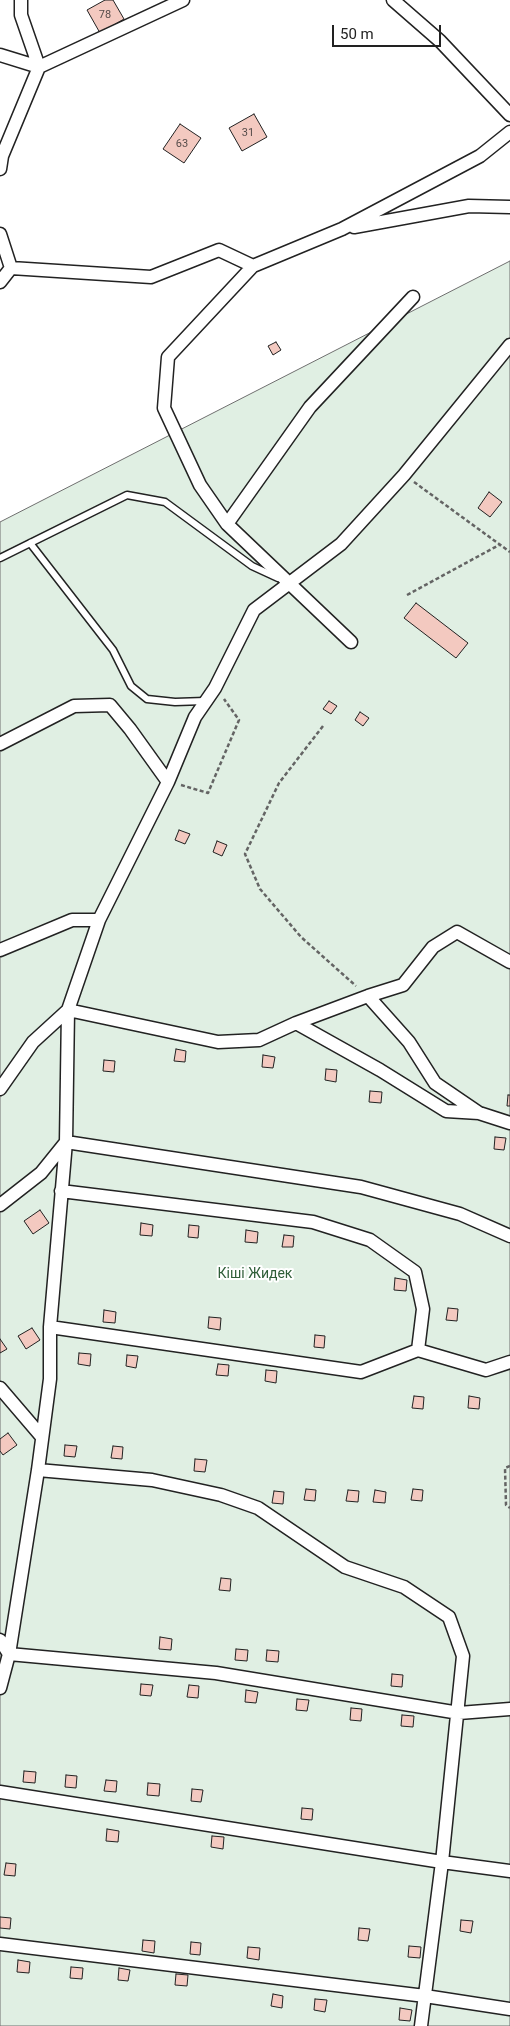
<!DOCTYPE html>
<html>
<head>
<meta charset="utf-8">
<style>
  body { margin:0 }
  #map { position:relative; width:510px; height:2026px; overflow:hidden; background:#fff; font-family:Roboto,sans-serif }
  canvas { display:block }
  .scale { position:absolute; left:332px; top:25px; width:109px; height:22px; box-sizing:border-box; border:2px solid #222; border-top:0; padding-left:6px; font-size:15px; line-height:18px; white-space:nowrap; color:#222; -webkit-text-stroke:4px #fff; paint-order:stroke }
</style>
</head>
<body>
<div id="map">
<canvas width="510" height="2026"></canvas>
<div class="scale">50 m</div>
</div>
<script>
const ctx = document.querySelector('canvas').getContext('2d');
ctx.lineJoin = 'round';
function fill(path, color) { ctx.fillStyle = color; ctx.fill(path, 'evenodd'); }
const toPath = rows => new Path2D(rows.map(r => 'M' + r).join(''));
function trace(path, color, width, dash) { ctx.strokeStyle = color; ctx.lineWidth = width; ctx.lineCap = dash ? 'butt' : 'round'; ctx.setLineDash(dash || []); ctx.stroke(path); }
function label(font, color, halo, rows, align = 'center') {
  ctx.font = font + ' Roboto,sans-serif'; ctx.lineWidth = 4; ctx.setLineDash([]); ctx.textBaseline = 'middle'; ctx.strokeStyle = halo; ctx.fillStyle = color; for (const [text, x, y, turn = 0] of rows) {
    ctx.save(); ctx.translate(x, y); ctx.rotate((+turn || 0) * Math.PI / 180); ctx.textAlign = isNaN(turn) ? turn : align; if (halo) ctx.strokeText(text, 0, 0); ctx.fillText(text, 0, 0); ctx.restore();
  }
}
const green = toPath([
  [510,261,510,2026,0,2026,0,522,510,261]
]);
fill(green, '#e0efe3');
trace(green, '#6f6f6f', 1);
const building = toPath([
  [105,0,113,0,124,19,100,33,87,10,105,0],
  [254,114,267,137,242,151,229,128,254,114],
  [180,124,201,138,184,163,163,149,180,124],
  [276,342,281,350,273,355,268,346,276,342],
  [489,492,502,502,490,517,478,508,489,492],
  [416,603,468,643,456,658,404,618,416,603],
  [329,701,337,706,331,714,323,709,329,701],
  [360,712,369,718,363,726,355,720,360,712],
  [179,830,190,834,185,844,175,840,179,830],
  [217,841,227,845,222,856,213,852,217,841],
  [176,1049,186,1051,185,1062,174,1061,176,1049],
  [263,1055,275,1057,273,1068,262,1067,263,1055],
  [104,1060,115,1061,114,1072,103,1071,104,1060],
  [326,1069,337,1070,336,1082,325,1080,326,1069],
  [370,1091,382,1092,381,1103,369,1102,370,1091],
  [508,1095,510,1095,510,1106,507,1106,508,1095],
  [495,1137,506,1138,504,1150,494,1149,495,1137],
  [40,1210,49,1223,33,1234,24,1221,40,1210],
  [141,1223,153,1225,152,1236,140,1235,141,1223],
  [189,1225,199,1226,198,1238,188,1237,189,1225],
  [246,1230,258,1232,257,1243,245,1242,246,1230],
  [284,1235,294,1236,293,1247,282,1247,284,1235],
  [395,1278,407,1280,406,1291,394,1290,395,1278],
  [448,1308,458,1309,457,1321,446,1320,448,1308],
  [104,1310,116,1312,115,1323,103,1322,104,1310],
  [209,1317,221,1318,220,1330,208,1328,209,1317],
  [32,1328,40,1340,26,1349,18,1336,32,1328],
  [315,1335,325,1336,324,1348,314,1347,315,1335],
  [0,1339,7,1349,0,1353,0,1339],
  [79,1353,91,1354,90,1366,78,1364,79,1353],
  [127,1355,138,1356,136,1368,126,1366,127,1355],
  [218,1364,229,1365,228,1376,216,1375,218,1364],
  [266,1370,277,1371,276,1383,265,1381,266,1370],
  [414,1396,424,1397,423,1409,412,1408,414,1396],
  [469,1396,480,1398,479,1409,468,1408,469,1396],
  [8,1433,17,1445,3,1455,0,1451,0,1439,8,1433],
  [65,1445,77,1446,75,1457,64,1456,65,1445],
  [113,1446,123,1447,122,1459,111,1458,113,1446],
  [195,1459,207,1460,205,1472,194,1471,195,1459],
  [306,1489,316,1490,315,1501,304,1500,306,1489],
  [413,1489,423,1490,422,1501,411,1500,413,1489],
  [348,1490,359,1491,358,1502,346,1501,348,1490],
  [375,1490,386,1492,385,1503,373,1502,375,1490],
  [274,1491,284,1492,283,1504,272,1503,274,1491],
  [221,1578,231,1579,230,1591,219,1590,221,1578],
  [160,1637,172,1639,171,1650,159,1649,160,1637],
  [236,1649,248,1650,247,1661,235,1660,236,1649],
  [267,1650,279,1651,278,1662,266,1661,267,1650],
  [392,1674,403,1675,402,1687,391,1686,392,1674],
  [141,1684,153,1685,151,1696,140,1695,141,1684],
  [189,1685,199,1686,198,1698,187,1697,189,1685],
  [246,1690,258,1692,256,1703,245,1702,246,1690],
  [297,1699,309,1700,307,1711,296,1710,297,1699],
  [351,1708,362,1709,361,1721,350,1720,351,1708],
  [402,1715,414,1716,413,1727,401,1726,402,1715],
  [24,1771,36,1772,35,1783,23,1782,24,1771],
  [66,1775,77,1776,76,1788,65,1787,66,1775],
  [106,1780,117,1781,116,1792,104,1791,106,1780],
  [148,1783,160,1784,159,1796,147,1795,148,1783],
  [192,1789,203,1790,201,1802,191,1801,192,1789],
  [302,1808,313,1809,312,1820,301,1819,302,1808],
  [107,1829,119,1831,118,1842,106,1841,107,1829],
  [212,1836,224,1837,223,1849,211,1847,212,1836],
  [6,1863,16,1864,15,1876,4,1875,6,1863],
  [0,1917,11,1918,10,1929,0,1928,0,1917],
  [461,1920,473,1921,471,1933,460,1931,461,1920],
  [359,1928,370,1929,368,1941,358,1940,359,1928],
  [143,1940,155,1941,154,1953,142,1951,143,1940],
  [191,1942,201,1943,200,1955,190,1954,191,1942],
  [409,1946,421,1947,420,1958,408,1957,409,1946],
  [248,1947,260,1948,259,1960,247,1958,248,1947],
  [18,1960,30,1962,29,1973,17,1972,18,1960],
  [71,1967,83,1968,82,1979,70,1978,71,1967],
  [119,1968,130,1970,128,1981,118,1980,119,1968],
  [176,1974,188,1975,187,1986,175,1985,176,1974],
  [273,1994,283,1996,282,2008,271,2006,273,1994],
  [315,1999,327,2000,325,2012,314,2010,315,1999],
  [400,2008,412,2010,410,2021,399,2020,400,2008]
]);
fill(building, '#f3c9c0');
trace(building, '#222', 1);
const lane = toPath([
  [30,543,113,650,131,686,147,699,175,702,205,701],
  [0,558,127,495,165,502,252,566,278,578]
]);
const street = toPath([
  [393,0,440,41,510,115],
  [0,55,39,67,21,15,21,0],
  [0,169,2,156,39,67,183,0],
  [354,227,469,206,510,207],
  [0,234,11,268],
  [0,282,11,268,151,277,219,250,253,266],
  [227,524,310,407,413,297],
  [351,642,227,524,200,485,164,408,168,357,253,266,342,229,480,156,510,132],
  [0,744,74,706,110,705,130,729,168,782],
  [0,950,72,920,99,920],
  [368,996,409,1042,435,1083,479,1113,510,1123],
  [68,1010,218,1042,259,1040,296,1023,368,996,403,985,433,947,457,932,510,962],
  [296,1023,380,1070,446,1111,479,1113],
  [0,1089,33,1042,68,1010],
  [0,1205,41,1173,66,1142,68,1010,99,920,168,782,195,717,215,688,254,610,341,544,404,475,510,345],
  [50,1327,361,1372,418,1350,423,1309,415,1272,370,1240,313,1222,61,1191],
  [418,1350,486,1370,510,1362],
  [0,1388,42,1437],
  [38,1470,152,1480,221,1495,258,1508,345,1567,404,1587,449,1617,463,1656,442,1862,421,2026],
  [0,1640,9,1654,216,1673,459,1713,510,1709],
  [0,1688,9,1654,38,1470,50,1379,50,1327,66,1142,361,1187,460,1214,510,1236],
  [0,1792,442,1862,510,1871],
  [0,1944,425,1996,510,2009]
]);
trace(lane, '#222', 9);
trace(street, '#222', 15);
trace(toPath([
  [414,482,510,552],
  [407,595,499,545],
  [323,726,279,783,245,854,260,889,301,937,356,986],
  [181,785,208,793,239,720,224,699],
  [510,1466,505,1468,506,1505,510,1508]
]), '#646464', 2.5, [4, 2.5]);
trace(lane, '#fff', 6);
trace(street, '#fff', 12);
label('11px', '#564c4a', null, [
  ["78",105,15],
  ["31",248,133],
  ["63",182,144]
]);
label('14px', '#2f5e38', '#fff', [
  ["Кіші Жидек",255,1274]
]);
</script>
</body>
</html>
